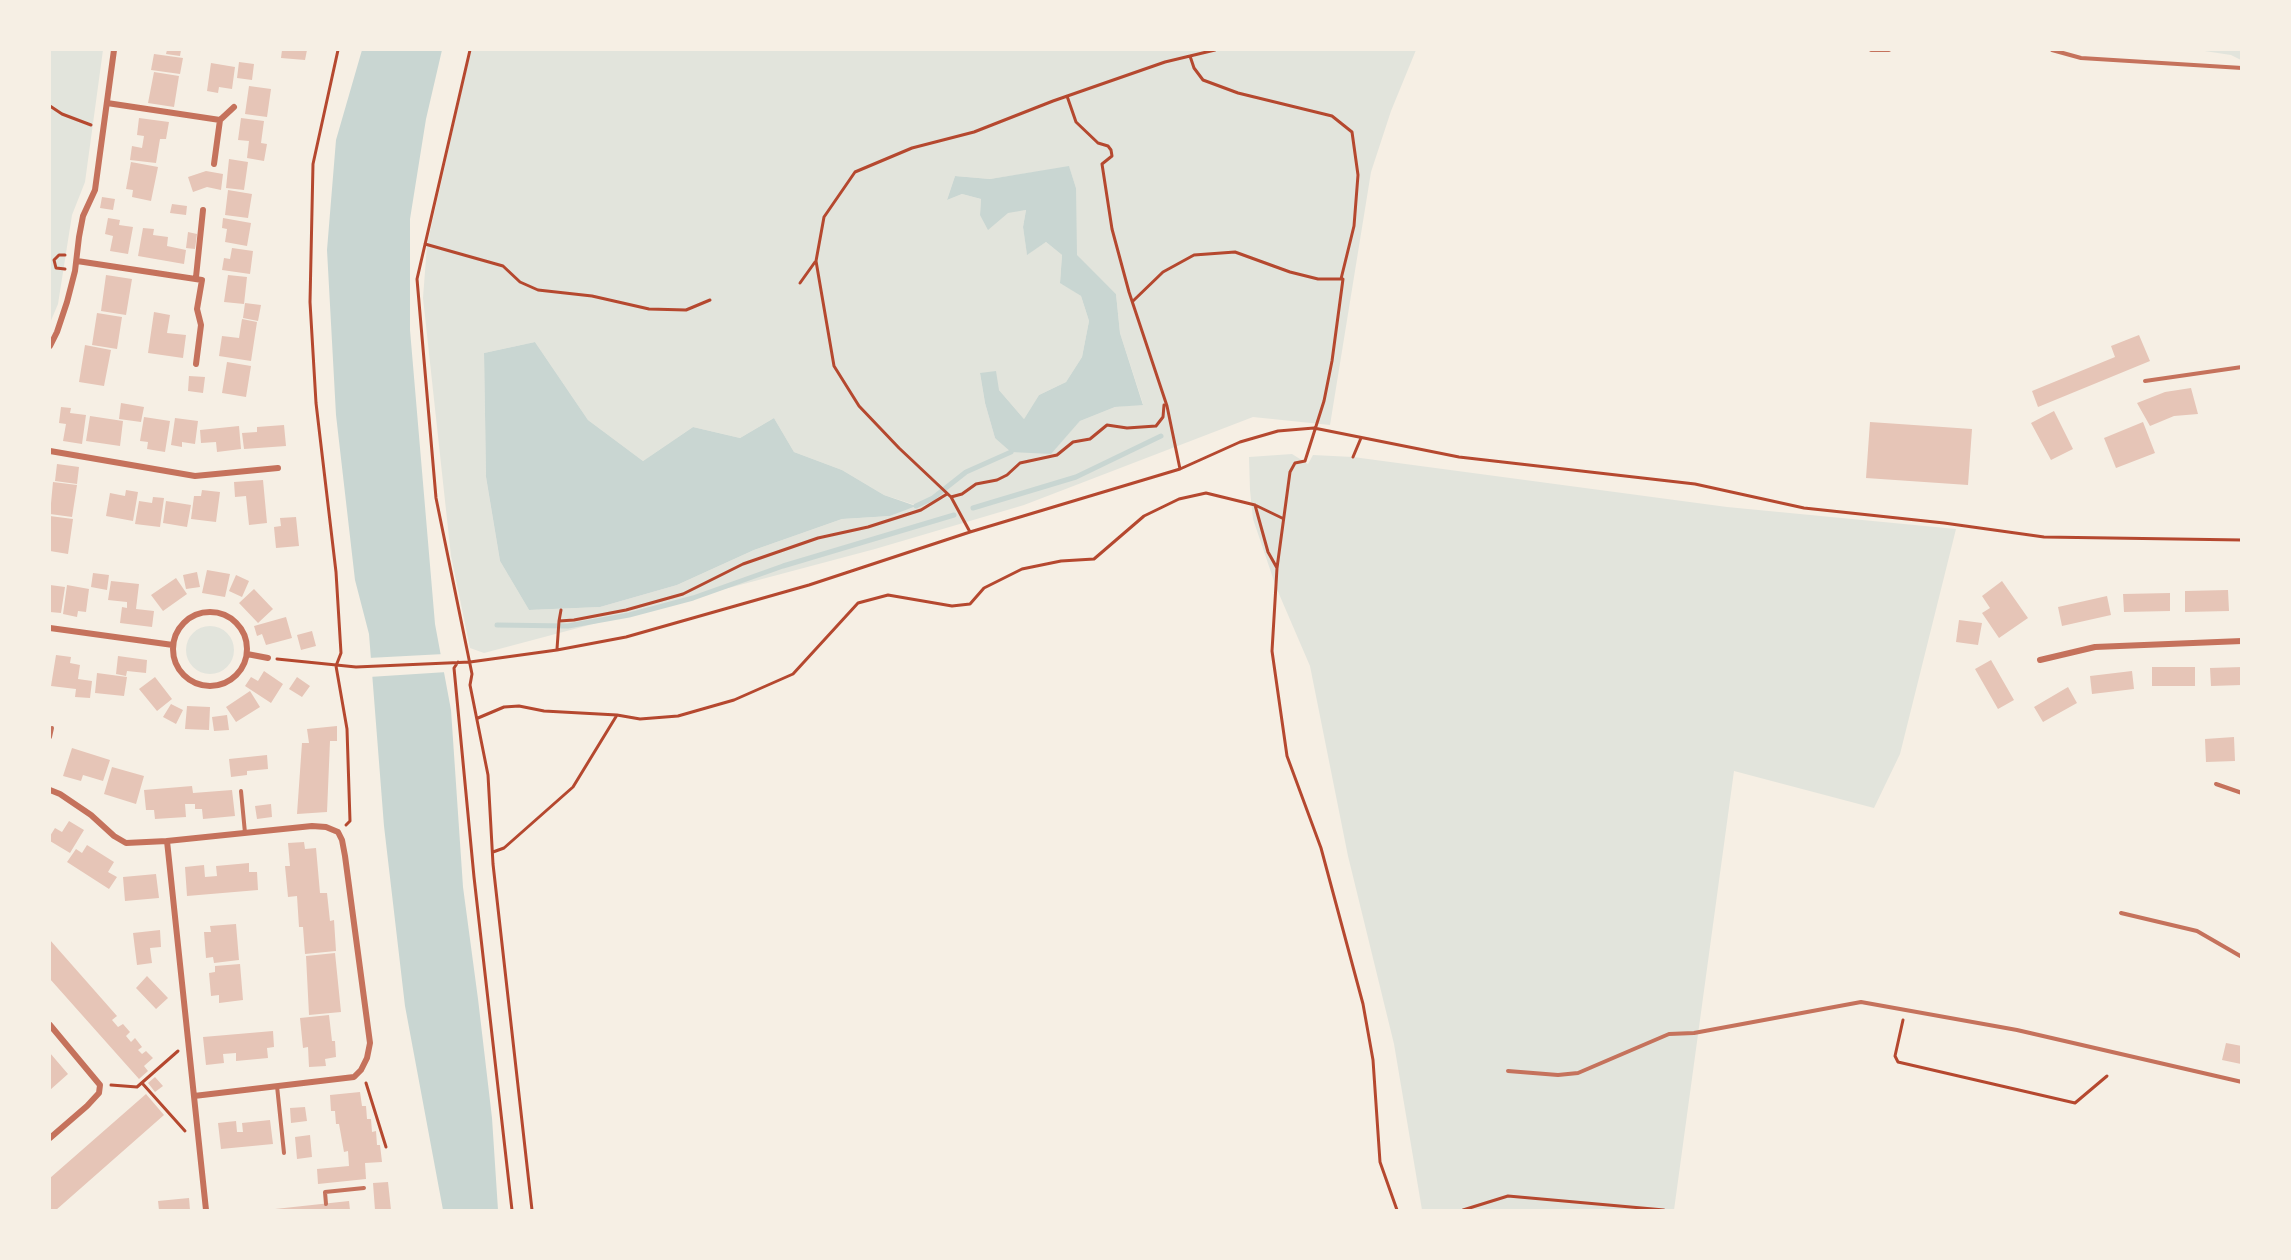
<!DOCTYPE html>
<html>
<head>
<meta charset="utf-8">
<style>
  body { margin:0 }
  #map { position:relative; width:2291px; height:1260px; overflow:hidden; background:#f6efe4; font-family:"PT Sans",sans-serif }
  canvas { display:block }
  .frame { position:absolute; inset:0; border:51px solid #f6efe4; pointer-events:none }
</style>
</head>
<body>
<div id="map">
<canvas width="2291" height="1260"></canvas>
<div class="frame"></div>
</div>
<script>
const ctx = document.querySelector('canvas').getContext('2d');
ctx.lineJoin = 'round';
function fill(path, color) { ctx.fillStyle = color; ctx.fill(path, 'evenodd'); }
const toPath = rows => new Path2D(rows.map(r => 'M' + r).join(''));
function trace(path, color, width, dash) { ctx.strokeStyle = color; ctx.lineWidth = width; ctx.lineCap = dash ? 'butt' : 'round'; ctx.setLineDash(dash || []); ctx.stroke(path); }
fill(toPath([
  [50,50,103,50,85,182,72,215,58,304,50,323],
  [471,50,1416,50,1391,111,1371,172,1330,425,1253,417,1024,505,875,549,484,653,470,648,451,556,423,298,427,245],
  [1069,167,1076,188,1076,255,1116,294,1120,333,1143,404,1115,407,1080,421,1050,454,995,438,985,403,980,373,999,390,1024,419,1039,395,1066,382,1082,357,1089,321,1081,296,1060,282,1062,255,1046,242,1027,254,1023,227,1026,210,980,215,981,199,962,194,947,200,955,176,990,179],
  [535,342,588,420,643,461,693,427,740,438,774,418,794,452,842,470,884,495,915,505,890,516,842,519,754,550,677,585,600,607,529,610,500,561,486,477,484,353],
  [2198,50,2241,50,2241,60,2231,55],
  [1292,454,1308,464,1313,455,1353,457,1727,507,1956,529,1900,754,1874,808,1734,771,1674,1210,1422,1210,1394,1044,1348,856,1310,666,1276,587,1253,519,1250,490,1249,457],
  '186 650a24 24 0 1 1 48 0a24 24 0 1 1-48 0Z'
]), '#e2e4dc');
fill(toPath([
  [362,50,442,50,426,119,410,219,410,330,435,624,451,710,463,887,478,999,492,1118,498,1210,443,1210,405,1006,384,826,369,634,355,580,336,415,327,250,336,140],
  [1069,166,1076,188,1077,255,1116,294,1120,333,1143,405,1115,407,1080,421,1051,454,1011,452,995,438,985,403,980,373,996,371,999,390,1024,419,1039,395,1066,382,1082,357,1089,321,1081,296,1060,283,1062,255,1046,242,1027,255,1023,227,1026,210,1008,213,988,230,980,215,981,199,962,194,947,200,955,176,990,179],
  [535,342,588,420,643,461,693,427,740,438,774,418,794,452,842,470,884,495,916,506,890,516,842,519,754,550,677,585,600,607,529,610,500,561,486,477,484,353]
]), '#c9d6d2');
fill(toPath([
  [444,654,447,672,369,677,368,658]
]), '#f6efe4');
trace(toPath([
  [916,506,933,498,966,472,1011,452],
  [973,508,1076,477,1161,436],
  [497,625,568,626,629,615,693,598,783,566,954,515]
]), '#c9d6d2', 5);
fill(toPath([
  [167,50,181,50,180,56,166,54],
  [282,50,307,50,305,60,281,58],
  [154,54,183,58,180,74,151,70],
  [239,62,254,64,252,80,237,78],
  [211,63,235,67,232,89,219,87,218,93,207,91],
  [154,72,179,76,174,107,148,103],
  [249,86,271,89,267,117,245,114],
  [139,118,169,122,166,139,160,139,156,163,130,160,132,146,142,148,144,136,137,135],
  [241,118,264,121,261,143,267,144,264,161,247,158,249,141,238,140],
  [229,159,248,162,244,190,226,188],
  [131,162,158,167,151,201,132,197,133,190,126,189],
  [206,171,223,174,221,190,207,187,193,192,188,177],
  [228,190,252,194,248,218,225,215],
  [102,197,115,199,113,210,100,208],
  [172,204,187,206,186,215,170,213],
  [108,218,120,220,119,225,133,227,128,254,110,251,113,236,105,234],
  [223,218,251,223,247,246,225,242,227,229,222,228],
  [143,228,154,229,153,235,168,237,167,246,186,250,184,264,138,256],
  [188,232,197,234,195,249,186,248],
  [232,248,253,251,250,274,222,270,224,258,230,259],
  [106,275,132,279,126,315,101,311],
  [228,275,247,277,244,304,224,302],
  [245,303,261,305,258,321,243,318],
  [154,312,170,315,167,333,186,335,183,358,148,353],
  [97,313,122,317,117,349,92,345],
  [242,319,257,322,251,361,219,356,222,336,239,338],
  [2139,335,2150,361,2038,407,2032,391,2115,357,2111,346],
  [85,345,111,350,104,386,79,382],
  [227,362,251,366,246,397,222,393],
  [189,376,205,377,203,393,188,391],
  [2191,388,2198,414,2174,416,2150,426,2137,403,2165,392],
  [121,403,144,407,141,422,119,419],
  [61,407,71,408,70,413,86,415,82,444,63,441,66,424,59,423],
  [2054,411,2073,449,2051,460,2031,423],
  [90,416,123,421,120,446,86,441],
  [144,417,170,421,165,452,147,449,148,442,140,441],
  [175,418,198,421,195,444,182,442,182,447,171,445],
  [1870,422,1972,429,1968,485,1866,478],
  [2143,422,2155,453,2116,468,2104,438],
  [284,425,286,446,244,449,242,433,257,432,257,427],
  [239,426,241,449,217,452,216,442,201,443,200,430],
  [57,464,79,467,77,484,55,481],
  [263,480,267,523,249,525,246,496,235,497,234,482],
  [53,482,77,485,72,517,50,514],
  [126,490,138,492,133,521,106,516,110,493,125,496],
  [202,490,220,492,216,522,191,519,194,496,201,496],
  [153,497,164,498,160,527,135,524,139,501,152,503],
  [166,501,191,505,187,527,163,523],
  [50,516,73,519,68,554,50,551],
  [296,517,299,546,276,548,274,527,281,526,280,518],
  [207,570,230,574,225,597,202,593],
  [197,572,200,587,186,589,183,575],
  [93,573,109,575,107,590,91,587],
  [236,575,249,581,242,597,229,591],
  [176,578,187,594,163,611,151,595],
  [111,581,139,584,136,609,154,611,152,627,120,623,122,607,127,608,127,602,108,600],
  [2002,581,2028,618,1999,638,1982,613,1990,608,1982,596],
  [50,585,65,587,61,613,50,612],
  [67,585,89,589,86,612,78,611,77,617,63,614],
  [254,589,273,609,258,623,239,603],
  [2228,590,2229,611,2185,612,2185,591],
  [2170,593,2170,611,2124,612,2123,594],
  [2107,596,2111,615,2062,626,2058,607],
  [286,617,292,638,266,645,262,634,257,636,254,626],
  [1959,620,1982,623,1978,645,1956,642],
  [312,631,316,646,301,650,297,635],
  [56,655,71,657,70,663,80,665,78,679,92,681,90,698,75,697,76,689,51,686],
  [118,656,147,660,146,673,127,671,126,676,116,674],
  [1991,660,2014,700,1998,709,1975,669],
  [2152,667,2195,667,2195,686,2152,686],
  [2242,667,2242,685,2211,686,2210,668],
  [264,671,283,684,271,703,245,686,251,677,258,681],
  [2132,671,2134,689,2092,694,2090,676],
  [97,673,127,677,124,696,95,693],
  [155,677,172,699,157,711,139,689],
  [297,677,310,686,302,697,289,689],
  [2068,687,2077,703,2043,722,2034,707],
  [250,691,260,707,236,722,226,707],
  [171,704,183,710,176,724,163,717],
  [187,706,210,707,209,730,185,729],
  [227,715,229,730,214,731,212,717],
  [337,726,337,741,330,741,327,812,297,814,302,743,309,743,307,729],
  [2234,737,2235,761,2206,762,2205,739],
  [72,748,110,760,103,781,83,775,81,781,63,776],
  [267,755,268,769,247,771,247,775,231,777,229,759],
  [112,767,144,776,136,804,104,794],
  [192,786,193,793,232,790,235,816,203,819,202,809,195,809,195,804,185,804,186,817,155,819,154,810,146,810,144,790],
  [271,804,272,817,257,819,255,806],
  [69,821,84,830,70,853,50,841,50,836,55,828,62,832],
  [304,842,305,849,316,848,320,893,327,893,330,921,334,920,336,951,305,954,303,927,299,927,297,896,288,897,285,866,290,866,288,843],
  [87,845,114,862,108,872,117,877,109,889,67,862,76,849,82,853],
  [249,863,249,872,257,872,258,890,187,896,185,867,204,865,205,877,217,876,216,866],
  [156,874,159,898,125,901,123,877],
  [236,924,239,960,214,963,213,957,206,958,204,932,211,932,210,926],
  [160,930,161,947,150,948,152,963,137,965,133,933],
  [50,940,117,1016,112,1020,118,1027,123,1024,130,1032,126,1036,131,1042,135,1038,142,1047,138,1050,142,1054,146,1051,153,1058,144,1066,148,1071,139,1079,50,979],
  [335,953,341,1012,309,1015,306,956],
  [240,964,243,1000,219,1003,219,995,211,996,209,973,215,972,215,966],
  [147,976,168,998,156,1009,136,988],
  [329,1015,332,1041,335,1041,336,1057,325,1059,326,1066,309,1067,308,1047,303,1048,300,1018],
  [273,1031,274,1047,267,1048,268,1058,236,1061,236,1053,223,1054,224,1063,206,1065,203,1037],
  [2226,1043,2242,1046,2241,1064,2222,1060],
  [50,1053,68,1074,50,1090],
  [155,1077,163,1086,155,1092,148,1083],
  [360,1092,362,1106,366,1106,367,1119,371,1119,372,1132,376,1131,377,1145,380,1145,382,1162,365,1163,366,1179,318,1184,317,1169,349,1166,348,1151,344,1152,339,1124,336,1124,335,1111,331,1111,330,1095],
  [146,1094,164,1115,56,1210,50,1210,50,1178],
  [305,1107,307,1121,291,1123,290,1108],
  [270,1120,273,1144,221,1149,218,1123,236,1121,237,1132,243,1132,242,1123],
  [310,1135,312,1157,297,1159,295,1137],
  [388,1182,391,1210,375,1210,373,1183],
  [189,1198,190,1210,159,1210,158,1201],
  [349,1201,350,1210,275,1210,275,1209]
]), '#e6c5b7');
trace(toPath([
  [338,50,313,164,310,302,316,403,336,572,341,653,336,666,347,729,350,821,346,825],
  [470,50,417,279,436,498,472,674,470,685,488,775,493,864,532,1210],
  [1190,56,1194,68,1203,80,1238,93,1332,116,1352,132,1358,175,1354,226,1341,279,1343,279,1332,361,1324,401,1305,461,1295,463,1290,472,1277,568,1272,651,1287,756,1321,848,1363,1004,1373,1060,1380,1162,1397,1210],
  [1067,96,1076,122,1098,143,1108,146,1111,150,1112,156,1102,164,1112,229,1129,292,1167,406,1180,469],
  [50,106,62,114,91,125],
  [425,244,503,266,520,282,538,290,592,296,649,309,686,310,710,300],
  [65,269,56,268,54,260,59,255,65,255],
  [800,283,815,262],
  [1133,301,1163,272,1194,255,1235,252,1290,272,1318,279,1341,279],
  [1353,457,1361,438],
  [951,497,962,494,976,484,997,480,1007,475,1020,463,1057,455,1073,442,1090,439,1107,425,1127,428,1156,426,1163,417,1164,405],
  [1255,505,1282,518],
  [970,532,951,497,899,448,859,406,834,366,816,261,824,217,855,172,912,148,974,132,1053,101,1165,62,1215,50],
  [561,610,559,621,574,620,626,610,683,594,743,564,818,538,868,527,921,510,947,494],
  [557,649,559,621],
  [277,659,356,667,470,662,557,650,626,637,809,585,970,532,1180,469,1240,442,1278,431,1314,428,1459,457,1695,484,1804,508,1944,523,2044,537,2242,540],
  [458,662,454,668,474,877,512,1210],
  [478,718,504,707,519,706,544,711,617,715,640,719,678,716,734,700,793,674,858,603,888,595,952,606,970,604,984,588,1022,569,1061,561,1094,559,1144,516,1179,499,1206,493,1255,505,1268,552,1277,568],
  [493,852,504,848,573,787,617,715],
  [1903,1020,1895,1056,1898,1062,2075,1103,2107,1076],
  [142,1083,185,1131],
  [366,1083,386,1147],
  [111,1085,137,1087,178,1051],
  [1463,1210,1508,1196,1664,1210]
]), '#b5482f', 3);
trace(toPath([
  [1871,50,1889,50],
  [2052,50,2081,58,2242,68],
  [2145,381,2242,367],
  [50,737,52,728],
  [2216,784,2242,793],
  [241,791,245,833],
  [2121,913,2197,931,2242,957],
  [1508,1071,1558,1075,1578,1073,1669,1034,1694,1033,1861,1002,2017,1030,2242,1082],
  [277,1086,284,1153],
  [326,1204,325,1192,364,1188]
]), '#c5725c', 4);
trace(toPath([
  [107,103,220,120],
  [214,164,220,120,234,107],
  [77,261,202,280,197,309,201,325,196,364],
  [196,277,203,210],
  [50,346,57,332,67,302,75,271,79,237,83,216,95,190,114,50],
  [50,451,195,476,278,468],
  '173 649a37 37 0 1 1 74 0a37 37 0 1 1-74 0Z',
  [50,628,173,645],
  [247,654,268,658],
  [2040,660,2095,647,2242,641],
  [50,790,60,794,91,815,114,836,126,843,167,841,206,1210],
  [167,841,312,826,326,827,338,832,342,840,345,856,370,1043,367,1058,361,1070,354,1077,194,1096],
  [50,1025,100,1085,99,1093,87,1106,50,1138]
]), '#c5725c', 6);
</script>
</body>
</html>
